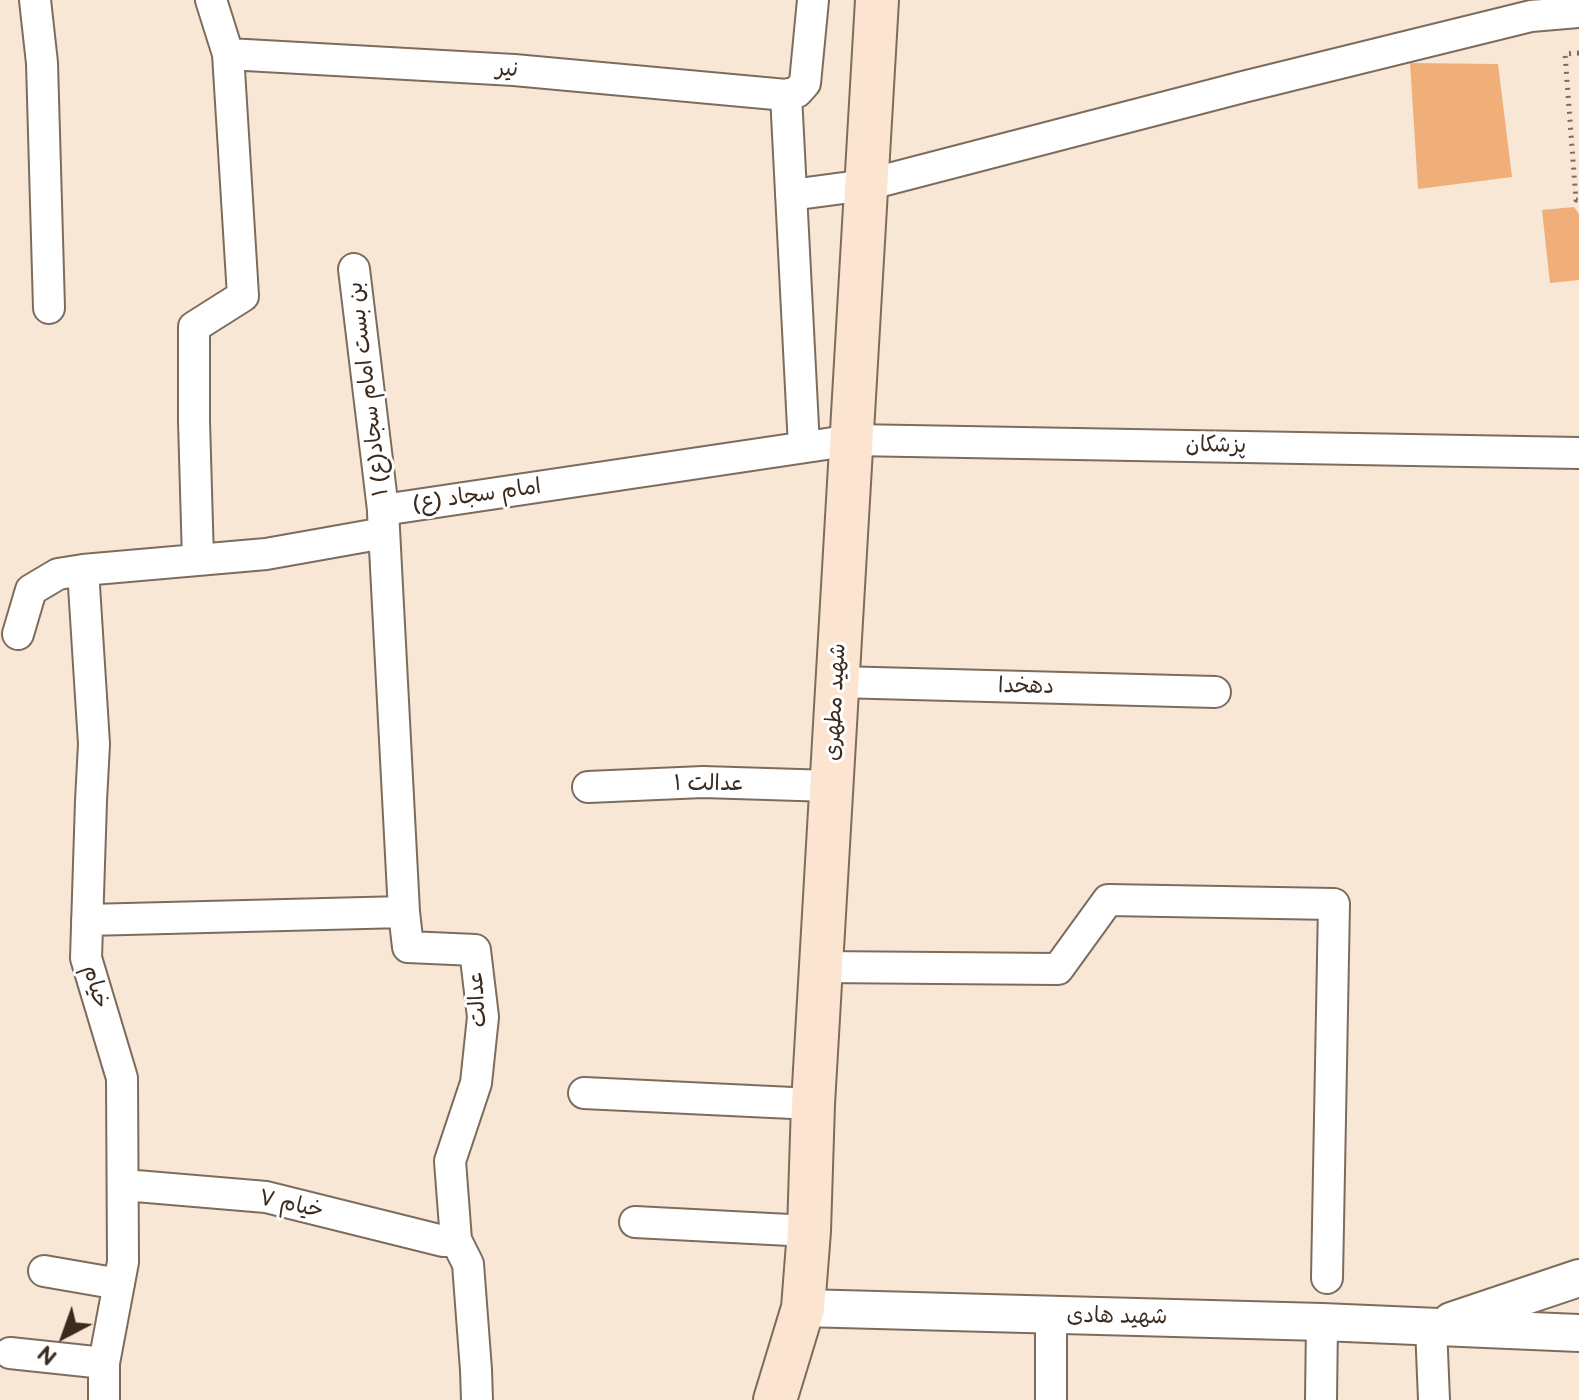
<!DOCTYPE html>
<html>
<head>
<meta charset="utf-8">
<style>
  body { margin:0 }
  #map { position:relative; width:1579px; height:1400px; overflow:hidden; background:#f7e7d4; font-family:"Balsamiq Sans",sans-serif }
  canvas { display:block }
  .north { position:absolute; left:24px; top:1296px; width:80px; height:80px; -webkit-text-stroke:6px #fff; paint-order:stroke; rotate:221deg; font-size:22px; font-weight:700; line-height:32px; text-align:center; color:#3b2a1e }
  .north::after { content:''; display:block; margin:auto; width:28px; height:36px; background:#3b2a1e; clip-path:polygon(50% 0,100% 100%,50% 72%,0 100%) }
</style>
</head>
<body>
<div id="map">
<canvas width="1579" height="1400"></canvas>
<div class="north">N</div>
</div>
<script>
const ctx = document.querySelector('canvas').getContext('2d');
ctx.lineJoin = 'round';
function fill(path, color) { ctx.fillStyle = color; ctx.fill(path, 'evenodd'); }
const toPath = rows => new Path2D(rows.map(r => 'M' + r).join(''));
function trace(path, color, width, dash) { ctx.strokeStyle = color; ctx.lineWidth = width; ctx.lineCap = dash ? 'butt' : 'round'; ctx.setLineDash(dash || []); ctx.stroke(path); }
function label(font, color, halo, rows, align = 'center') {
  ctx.font = font + ' "Balsamiq Sans","Playpen Sans Arabic",sans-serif'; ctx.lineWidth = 6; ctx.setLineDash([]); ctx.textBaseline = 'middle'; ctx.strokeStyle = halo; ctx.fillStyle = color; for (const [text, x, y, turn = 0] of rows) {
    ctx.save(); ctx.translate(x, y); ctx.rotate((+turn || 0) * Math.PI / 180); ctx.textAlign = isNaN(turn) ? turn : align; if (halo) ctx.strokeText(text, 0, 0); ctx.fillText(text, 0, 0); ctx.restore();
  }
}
fill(toPath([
  [1410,63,1498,64,1512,177,1418,189],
  [1574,207,1579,214,1579,280,1550,283,1542,210]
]), '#f0af79');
const minor = toPath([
  [35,0,42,63,49,308],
  [228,54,514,70,786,95,797,92,805,83,813,0],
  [786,95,804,447],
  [791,195,866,185,1243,87,1531,16,1579,12],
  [354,269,383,510,404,912,408,947,475,950,483,1017,476,1083,450,1161,456,1240,468,1264,476,1370,477,1400],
  [383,510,853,440,1579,453],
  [198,560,194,421,194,327,243,296,228,54,211,0],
  [83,570,94,744,91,801,86,958,122,1078,123,1262,104,1363,104,1400],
  [18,634,31,590,58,574,83,570,266,554,384,533,383,513],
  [837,682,1215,692],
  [588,787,703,782,831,786],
  [87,920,404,912],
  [821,967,1058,969,1108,900,1334,904,1327,1278],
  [584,1093,813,1104],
  [124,1185,266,1197,443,1241,456,1240],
  [635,1222,809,1231],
  [44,1271,119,1284],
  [1431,1327,1434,1400],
  [10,1353,104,1363],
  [1051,1400,1051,1316],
  [1321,1400,1322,1322]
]);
const tertiary = toPath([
  [803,1308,1322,1322,1579,1333],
  [1451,1321,1579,1278]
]);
const secondary = toPath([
  [775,1400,803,1308,809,1231,813,1104,877,0]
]);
trace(minor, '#7d6c5e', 34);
trace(tertiary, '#7d6c5e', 40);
trace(secondary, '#7d6c5e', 46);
trace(toPath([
  [1579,53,1565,54,1576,200,1579,200]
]), '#7d6c5e', 5, [2, 6]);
trace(minor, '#fff', 30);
trace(tertiary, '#fff', 36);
trace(secondary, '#fce5d0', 42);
label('22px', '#3b2a1e', '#fff', [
  ["نیر",507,70,4],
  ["بن بست امام سجاد(ع) ۱",369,389,-97],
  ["پزشکان",1216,446,1],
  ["امام سجاد (ع)",477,496,-8],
  ["دهخدا",1026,687,1],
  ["شهید مطهری",836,702,-87],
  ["عدالت ۱",709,784],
  ["خیام",95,987,74],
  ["عدالت",478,999,-94],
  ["خیام ۷",291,1205,12],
  ["شهید هادی",1117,1317,1]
]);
</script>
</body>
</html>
